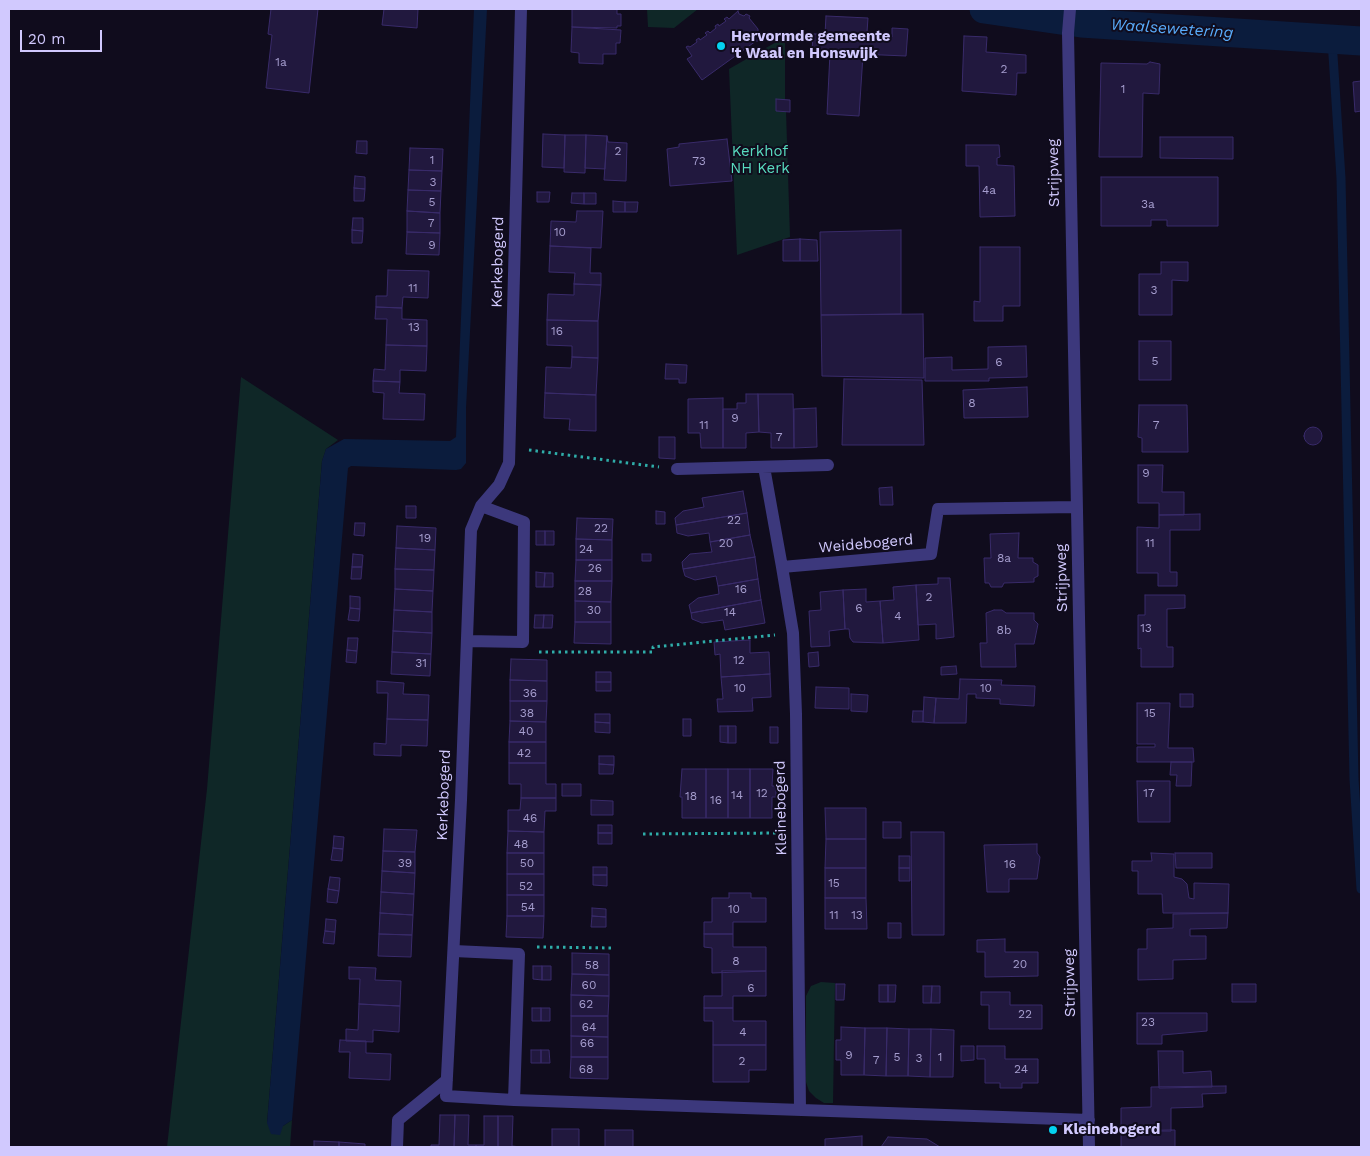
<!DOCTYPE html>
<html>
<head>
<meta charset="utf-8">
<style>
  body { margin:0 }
  #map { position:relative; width:1370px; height:1156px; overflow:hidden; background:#100c1d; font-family:"Work Sans",sans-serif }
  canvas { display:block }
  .frame { position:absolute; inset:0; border:10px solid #d1c9fe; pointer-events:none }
  .scale { position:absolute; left:20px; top:30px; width:82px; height:22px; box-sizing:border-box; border:2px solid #d1c9fe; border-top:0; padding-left:6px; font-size:15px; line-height:18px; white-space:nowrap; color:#d1c9fe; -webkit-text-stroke:4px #100c1d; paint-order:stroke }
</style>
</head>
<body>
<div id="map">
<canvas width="1370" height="1156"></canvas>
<div class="frame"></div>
<div class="scale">20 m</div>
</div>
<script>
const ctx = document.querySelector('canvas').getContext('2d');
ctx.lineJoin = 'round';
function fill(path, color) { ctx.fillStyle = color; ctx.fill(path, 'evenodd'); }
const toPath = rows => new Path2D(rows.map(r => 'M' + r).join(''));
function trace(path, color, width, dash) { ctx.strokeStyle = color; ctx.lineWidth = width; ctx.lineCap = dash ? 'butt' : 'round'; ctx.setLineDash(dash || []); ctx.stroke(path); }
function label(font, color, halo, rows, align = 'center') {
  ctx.font = font + ' "Work Sans",sans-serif'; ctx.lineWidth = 4; ctx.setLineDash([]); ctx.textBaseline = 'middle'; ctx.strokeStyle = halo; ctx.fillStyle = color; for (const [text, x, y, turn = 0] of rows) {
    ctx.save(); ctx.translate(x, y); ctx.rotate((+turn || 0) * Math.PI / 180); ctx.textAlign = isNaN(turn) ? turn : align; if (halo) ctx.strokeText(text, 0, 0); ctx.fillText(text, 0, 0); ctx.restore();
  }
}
fill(toPath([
  [647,9,698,9,674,28,648,27],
  [785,37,785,100,776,100,776,111,786,111,790,237,737,255,729,69],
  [241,377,338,440,326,449,322,461,267,1123,283,1126,292,1120,290,1147,167,1147,207,789],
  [821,982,835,983,833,1103,824,1103,816,1098,809,1091,806,1082,806,996,811,986]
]), '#0f2727');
fill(toPath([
  [474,9,487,9,466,408,466,463,461,469,456,470,351,466,348,468,292,1120,283,1126,280,1135,271,1134,267,1123,322,461,326,449,344,439,450,441,456,437]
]), '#0b1c3d');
trace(toPath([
  [1332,40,1341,178,1354,779,1361,889]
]), '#0b1c3d', 9);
trace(toPath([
  [984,9,1081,23,1361,41]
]), '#0b1c3d', 29);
const building = toPath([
  [271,9,318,9,309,93,266,88,272,35,268,34,271,9],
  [384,9,418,9,417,28,382,25,384,9],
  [572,9,617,9,617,14,621,14,621,26,617,26,617,28,572,27,572,9],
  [738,11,739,14,744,16,746,14,750,16,749,18,758,29,758,41,756,41,702,80,687,59,692,56,686,47,688,46,690,47,697,42,696,40,699,38,700,40,707,35,705,33,708,31,710,33,716,28,715,26,718,24,719,26,726,21,724,19,727,17,729,19,738,11],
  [826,16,868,18,867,32,870,32,870,36,892,37,892,28,908,29,906,56,812,52,813,34,825,34,826,16],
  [572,27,621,30,620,43,616,43,616,54,603,54,603,64,579,63,579,53,571,52,572,27],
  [964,36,987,37,986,52,1026,55,1026,73,1017,73,1016,95,962,91,964,36],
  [830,53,863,55,859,116,827,114,830,53],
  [1150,62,1160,64,1159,94,1143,93,1142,157,1099,157,1101,63,1147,64,1150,62],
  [1361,81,1361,111,1355,112,1353,82,1361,81],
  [776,99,790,100,790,112,776,111,776,99],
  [543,134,565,135,564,168,542,167,543,134],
  [565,135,586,135,585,173,564,172,565,135],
  [586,135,607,136,605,169,585,168,586,135],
  [607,136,608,142,627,143,626,181,604,180,607,136],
  [1160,137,1233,137,1233,159,1160,158,1160,137],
  [727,139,732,181,670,186,667,149,679,147,679,144,727,139],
  [357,141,367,141,367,154,356,153,357,141],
  [966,145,999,145,1000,157,997,158,997,165,1014,166,1015,216,980,217,979,166,966,166,966,145],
  [410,148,443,149,442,171,409,170,410,148],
  [409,170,442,171,441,191,408,190,409,170],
  [355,176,365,177,365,189,354,188,355,176],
  [1101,177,1218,177,1218,226,1167,226,1167,220,1151,220,1151,226,1101,226,1101,177],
  [354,188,365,189,364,201,354,201,354,188],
  [408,190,441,191,440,213,407,211,408,190],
  [537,192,550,192,549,202,537,202,537,192],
  [572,193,584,193,584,204,571,203,572,193],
  [584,193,596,193,596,204,584,204,584,193],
  [613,201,625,202,625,212,613,212,613,201],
  [625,202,638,202,637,212,625,212,625,202],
  [407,211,440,213,440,233,407,232,407,211],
  [577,211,603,211,601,248,550,246,551,221,576,222,577,211],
  [353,218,363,218,363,231,352,230,353,218],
  [352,230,363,231,362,243,352,243,352,230],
  [901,230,901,314,821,315,820,232,901,230],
  [407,232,440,233,439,255,406,254,407,232],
  [800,239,800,261,783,261,783,240,800,239],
  [800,239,817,240,818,261,800,261,800,239],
  [550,246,591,248,590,273,601,273,601,285,574,284,575,273,549,272,550,246],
  [980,247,1020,247,1020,306,1003,306,1003,321,974,321,974,301,980,302,980,247],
  [1161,262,1188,262,1188,281,1172,280,1172,315,1139,315,1139,274,1161,274,1161,262],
  [388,270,429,271,428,298,403,297,402,308,376,307,376,296,387,296,388,270],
  [574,284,601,285,598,321,547,320,548,294,574,295,574,284],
  [376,307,402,308,402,319,427,320,427,346,386,345,387,319,375,319,376,307],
  [923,314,924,378,822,376,821,315,923,314],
  [547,320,598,321,598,358,572,357,572,346,547,345,547,320],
  [1139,341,1171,341,1171,380,1139,380,1139,341],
  [386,345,427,346,426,371,400,370,400,382,373,381,374,369,385,370,386,345],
  [1026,346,1027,377,989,378,989,381,925,381,925,358,952,357,952,370,988,369,988,347,1026,346],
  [572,357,598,358,596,395,545,393,546,367,571,368,572,357],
  [666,364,687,365,686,383,679,383,679,379,665,379,666,364],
  [844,379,922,380,924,445,842,445,844,379],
  [373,381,400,382,399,393,425,394,424,420,383,419,384,393,373,392,373,381],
  [1027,387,1028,417,964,418,963,390,1027,387],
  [545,393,596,395,596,431,569,430,570,419,544,418,545,393],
  [746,394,758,394,759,432,746,433,746,448,723,448,723,409,737,409,737,403,746,403,746,394],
  [758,394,793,394,794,448,771,448,771,433,759,432,758,394],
  [723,398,723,448,701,448,700,433,688,433,688,399,723,398],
  [1139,405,1187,405,1188,452,1142,452,1142,438,1138,437,1139,405],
  [816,408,817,447,794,448,794,409,816,408],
  '1304 436a9 9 0 1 1 18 0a9 9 0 1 1-18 0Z',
  [659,437,675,437,675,459,659,458,659,437],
  [1138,465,1163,465,1162,492,1184,492,1184,515,1159,515,1159,503,1138,503,1138,465],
  [892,487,893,505,880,505,879,488,892,487],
  [743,491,747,513,676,525,675,518,683,511,704,507,702,498,743,491],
  [406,506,416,506,416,518,406,518,406,506],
  [656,511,665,512,665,524,656,524,656,511],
  [747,513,750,535,710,542,709,533,688,536,677,533,676,525,747,513],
  [1200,514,1200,530,1170,530,1170,572,1177,572,1177,586,1158,586,1158,573,1137,573,1137,527,1159,528,1159,515,1200,514],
  [577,518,613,519,612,540,576,539,577,518],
  [355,523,365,523,364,536,354,535,355,523],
  [397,526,436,528,435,550,396,548,397,526],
  [536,531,545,531,545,545,536,545,536,531],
  [545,531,554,531,554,545,545,545,545,531],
  [1019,533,1018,558,1033,558,1033,562,1038,565,1038,576,1034,578,1034,582,1004,583,1002,587,991,587,989,583,985,583,984,558,991,558,990,534,1019,533],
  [750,535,755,557,683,569,682,562,690,554,712,552,710,542,750,535],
  [576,539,612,540,612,560,576,560,576,539],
  [396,548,435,550,434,570,395,569,396,548],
  [353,554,363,555,362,567,352,567,353,554],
  [642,554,651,554,651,561,642,561,642,554],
  [755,557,758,579,718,586,716,576,695,580,685,576,683,569,755,557],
  [576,560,612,560,612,581,575,581,576,560],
  [352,567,362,567,361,579,351,579,352,567],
  [395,569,434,570,433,591,395,589,395,569],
  [536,572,545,573,544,587,536,587,536,572],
  [545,573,553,573,553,587,544,587,545,573],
  [938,578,950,578,954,637,936,639,936,624,918,625,916,585,938,584,938,578],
  [758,579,761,600,691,613,689,605,698,598,719,594,718,586,758,579],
  [575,581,612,581,611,602,575,601,575,581],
  [916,585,919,640,883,643,880,601,894,600,893,587,916,585],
  [395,589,433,591,432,612,394,610,395,589],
  [866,589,866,602,880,601,883,643,853,642,850,638,849,629,845,629,843,590,866,589],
  [843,590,845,629,829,631,830,646,811,647,809,611,821,610,820,592,843,590],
  [1145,595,1185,595,1185,608,1167,609,1167,647,1173,647,1173,667,1141,667,1141,648,1138,649,1138,615,1145,615,1145,595],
  [350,596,360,597,360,609,350,608,350,596],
  [761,600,765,623,725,630,723,620,702,623,692,619,691,613,761,600],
  [575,601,611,602,611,622,575,622,575,601],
  [350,608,360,609,359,621,348,620,350,608],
  [394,610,432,612,432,633,393,631,394,610],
  [994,610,1002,610,1006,613,1034,613,1034,620,1038,624,1034,644,1015,644,1016,667,981,667,980,643,987,643,986,613,994,610],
  [535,615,544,615,543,628,534,628,535,615],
  [544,615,553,615,552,628,543,628,544,615],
  [575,622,611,622,611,644,574,643,575,622],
  [393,631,432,633,431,654,392,652,393,631],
  [348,638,358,638,357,651,347,650,348,638],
  [750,640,750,653,769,652,770,674,721,677,720,654,715,655,714,642,750,640],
  [347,650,357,651,356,663,346,662,347,650],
  [392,652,431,654,430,676,391,674,392,652],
  [818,652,819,666,809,667,808,653,818,652],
  [511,659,547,660,547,681,510,680,511,659],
  [956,666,957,674,941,675,941,667,956,666],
  [596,672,611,672,611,682,596,682,596,672],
  [770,674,771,697,752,698,753,711,718,712,717,699,723,699,721,677,770,674],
  [960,679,1002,680,1001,685,1035,686,1034,706,1000,704,1000,699,976,698,976,694,967,694,966,723,934,723,936,698,959,699,960,679],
  [510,680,547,681,547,701,510,701,510,680],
  [377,681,404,683,403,694,429,695,428,720,387,719,388,693,377,693,377,681],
  [596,682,611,682,611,691,596,691,596,682],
  [816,687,849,688,849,709,815,708,816,687],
  [851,694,868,695,867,712,851,711,851,694],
  [1180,694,1193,694,1193,707,1180,707,1180,694],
  [924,697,936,698,934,723,923,722,924,697],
  [510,701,547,701,546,722,510,721,510,701],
  [1137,703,1170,703,1168,748,1193,748,1194,762,1137,762,1137,747,1155,747,1155,744,1137,744,1137,703],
  [913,711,923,711,923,722,912,722,913,711],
  [595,714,610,714,610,723,595,722,595,714],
  [387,719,428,720,427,746,401,745,401,756,374,755,374,743,386,744,387,719],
  [683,719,691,719,691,736,683,736,683,719],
  [510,721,546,722,546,742,509,742,510,721],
  [595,722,610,723,610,733,595,732,595,722],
  [720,726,728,726,728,743,720,742,720,726],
  [728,726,736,726,736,743,728,743,728,726],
  [770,727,778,727,778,743,770,743,770,727],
  [509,742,546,742,546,763,509,763,509,742],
  [599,756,614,756,614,765,599,764,599,756],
  [1171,762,1192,762,1191,786,1176,786,1177,775,1170,775,1171,762],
  [509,763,546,763,546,784,556,784,556,798,521,798,521,784,509,784,509,763],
  [599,764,614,765,613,774,599,774,599,764],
  [682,769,706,769,706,818,682,818,682,797,680,797,682,769],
  [706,769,728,769,728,818,706,818,706,769],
  [728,769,750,769,750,818,728,818,728,769],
  [750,769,773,769,772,786,776,786,776,797,772,797,772,818,750,818,750,769],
  [1137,781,1170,781,1170,822,1138,822,1137,781],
  [562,784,581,784,581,796,562,796,562,784],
  [521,798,556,798,556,811,545,811,544,832,508,831,508,810,520,810,521,798],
  [591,800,613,801,613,815,591,815,591,800],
  [825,808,866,808,866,839,826,839,825,808],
  [883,822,901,822,901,838,883,838,883,822],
  [598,825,612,825,612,833,598,833,598,825],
  [384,829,417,830,415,852,383,851,384,829],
  [508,831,544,832,544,853,507,853,508,831],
  [911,832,944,832,944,935,912,935,911,832],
  [598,833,612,833,612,844,598,844,598,833],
  [334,836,344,837,343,849,333,848,334,836],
  [826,839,866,839,866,868,825,868,826,839],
  [1037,844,1037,853,1040,857,1037,879,1009,879,1009,892,987,892,984,845,1037,844],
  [333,848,343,849,342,861,331,860,333,848],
  [383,851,415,852,415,873,382,871,383,851],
  [507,853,544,853,544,874,507,874,507,853],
  [1151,853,1174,854,1174,877,1182,879,1187,884,1189,898,1194,899,1194,883,1229,884,1228,913,1163,913,1162,894,1138,894,1138,871,1132,871,1132,861,1152,861,1151,853],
  [1175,853,1212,853,1212,868,1176,868,1175,853],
  [899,856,910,856,910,868,899,868,899,856],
  [593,867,607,867,607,875,593,875,593,867],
  [825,868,866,868,866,898,825,898,825,868],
  [899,868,910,868,910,881,899,881,899,868],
  [382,871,415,873,414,894,381,892,382,871],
  [507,874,544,874,544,895,507,895,507,874],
  [593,875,607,875,607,886,593,885,593,875],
  [330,877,340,878,339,891,328,889,330,877],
  [328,889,339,891,337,903,327,902,328,889],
  [381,892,414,894,413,915,380,913,381,892],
  [729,893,751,893,751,898,766,898,766,922,733,922,733,934,704,934,704,922,712,922,712,898,729,898,729,893],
  [507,895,544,895,544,916,507,916,507,895],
  [825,898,866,898,867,929,825,929,825,898],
  [592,908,606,909,606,917,592,916,592,908],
  [380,913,413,915,412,935,379,934,380,913],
  [1228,913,1227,928,1190,929,1190,936,1206,936,1206,959,1173,960,1173,979,1138,980,1138,949,1147,949,1147,929,1173,928,1173,914,1228,913],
  [507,916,544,916,543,938,506,937,507,916],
  [592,916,606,917,606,927,591,927,592,916],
  [326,919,336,920,335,932,325,931,326,919],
  [888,923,901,923,901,938,888,938,888,923],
  [325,931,335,932,334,944,323,943,325,931],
  [379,934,412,935,411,957,378,956,379,934],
  [704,934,733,934,733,947,766,947,766,971,712,973,712,948,704,947,704,934],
  [1005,939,1005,952,1038,952,1038,976,985,977,985,952,977,952,977,940,1005,939],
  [572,953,609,954,609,975,572,974,572,953],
  [533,966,542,966,542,980,533,979,533,966],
  [542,966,551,966,551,980,542,980,542,966],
  [349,967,376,968,375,980,401,981,400,1006,359,1004,360,979,349,979,349,967],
  [722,971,766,971,766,996,733,996,733,1008,704,1008,704,996,722,996,722,971],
  [572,974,609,975,609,996,571,995,572,974],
  [836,984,845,984,844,1000,836,1000,836,984],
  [1232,984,1256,984,1256,1002,1232,1002,1232,984],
  [879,985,888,985,888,1002,879,1002,879,985],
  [888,985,896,985,895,1002,888,1002,888,985],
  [923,986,932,986,931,1003,923,1003,923,986],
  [932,986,940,986,940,1003,931,1003,932,986],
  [981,992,1010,992,1010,1005,1042,1005,1042,1029,989,1029,989,1005,981,1005,981,992],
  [571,995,609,996,608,1016,571,1016,571,995],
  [359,1004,400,1006,399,1032,373,1030,373,1042,346,1041,346,1029,358,1030,359,1004],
  [532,1008,541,1008,541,1021,532,1021,532,1008],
  [541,1008,550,1008,550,1021,541,1021,541,1008],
  [704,1008,733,1008,733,1021,766,1021,766,1045,713,1045,713,1021,704,1021,704,1008],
  [1137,1013,1207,1013,1207,1031,1162,1035,1162,1044,1137,1044,1137,1013],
  [571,1016,608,1016,608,1037,571,1036,571,1016],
  [841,1027,865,1028,864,1075,841,1075,841,1060,836,1060,836,1040,841,1040,841,1027],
  [865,1028,887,1028,886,1076,864,1075,865,1028],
  [887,1028,909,1029,908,1076,886,1076,887,1028],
  [909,1029,931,1029,930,1077,908,1076,909,1029],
  [931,1029,954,1030,953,1077,930,1077,931,1029],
  [571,1036,608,1037,608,1057,571,1057,571,1036],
  [340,1040,366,1041,366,1053,391,1054,390,1080,349,1078,350,1052,339,1052,340,1040],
  [713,1045,766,1045,766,1070,749,1070,749,1082,713,1082,713,1045],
  [961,1046,974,1046,974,1060,961,1061,961,1046],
  [977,1046,1005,1046,1005,1059,1038,1059,1038,1083,1022,1083,1022,1088,1000,1088,1000,1083,985,1083,985,1059,977,1059,977,1046],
  [531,1050,541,1050,541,1063,531,1063,531,1050],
  [541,1050,549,1050,550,1063,541,1063,541,1050],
  [1158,1051,1183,1051,1183,1073,1211,1071,1212,1087,1159,1088,1158,1051],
  [571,1057,608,1057,608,1079,570,1078,571,1057],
  [1226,1086,1226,1093,1202,1094,1203,1107,1171,1108,1171,1131,1121,1131,1121,1108,1151,1107,1151,1087,1226,1086],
  [440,1115,455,1115,454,1147,431,1147,431,1145,439,1145,440,1115],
  [455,1115,469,1115,468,1145,476,1145,476,1147,454,1147,455,1115],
  [484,1116,498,1116,498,1147,476,1147,476,1145,484,1145,484,1116],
  [498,1116,513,1116,512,1146,521,1147,498,1147,498,1116],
  [552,1129,579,1129,579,1147,552,1147,552,1129],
  [605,1130,633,1130,633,1147,605,1147,605,1130],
  [1171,1130,1175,1130,1175,1147,1121,1147,1121,1131,1171,1130],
  [862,1136,862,1147,825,1147,825,1139,862,1136],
  [888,1137,927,1139,940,1147,881,1147,888,1137],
  [314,1141,339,1142,339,1147,314,1147,314,1141],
  [339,1142,365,1144,365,1147,339,1147,339,1142]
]);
fill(building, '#21183e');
trace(building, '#392b6a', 1);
trace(toPath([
  [529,450,659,467],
  [539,652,653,652,653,647,775,635],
  [643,834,779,833],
  [537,947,614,948]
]), '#2fada9', 3, [2.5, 4]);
trace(toPath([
  [1070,9,1068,33,1089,1147],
  [764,467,782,567,931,554,938,509,1076,507],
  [677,469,828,465],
  [782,567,793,633,796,714,800,1110],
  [467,641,523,642,524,522,481,506],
  [454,951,519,954,514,1100,1089,1120],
  [514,1100,446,1096,461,800,471,530,481,506,499,485,509,463,521,9],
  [397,1147,398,1120,447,1080]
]), '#3c387c', 12);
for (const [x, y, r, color] of [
  [721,46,5,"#04d1ef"],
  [1053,1130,5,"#04d1ef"]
]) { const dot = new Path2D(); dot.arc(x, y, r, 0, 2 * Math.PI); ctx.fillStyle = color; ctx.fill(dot); trace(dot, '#100c1d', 2); }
label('12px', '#a59dce', null, [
  ["1a",281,62],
  ["2",1004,69],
  ["1",1123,89],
  ["2",618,151],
  ["1",432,160],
  ["73",699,161],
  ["3",433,182],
  ["4a",989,190],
  ["5",432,202],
  ["3a",1148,204],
  ["7",431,223],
  ["10",560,232],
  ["9",432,245],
  ["11",413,288],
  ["3",1154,290],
  ["13",414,327],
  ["16",557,331],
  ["5",1155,361],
  ["6",999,362],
  ["8",972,403],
  ["9",735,418],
  ["11",704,425],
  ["7",1156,425],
  ["7",779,437],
  ["9",1146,473],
  ["22",734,520],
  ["22",601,528],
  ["19",425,538],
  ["20",726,543],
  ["11",1150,543],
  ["24",586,549],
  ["8a",1004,558],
  ["26",595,568],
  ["16",741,589],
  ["28",585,591],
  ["2",929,597],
  ["6",859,608],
  ["30",594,610],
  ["14",730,612],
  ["4",898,616],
  ["13",1146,628],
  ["8b",1004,630],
  ["12",739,660],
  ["31",421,663],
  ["10",740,688],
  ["10",986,688],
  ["36",530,693],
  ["38",527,713],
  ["15",1150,713],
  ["40",526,731],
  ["42",524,753],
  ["12",762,793],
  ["17",1149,793],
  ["14",737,795],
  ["18",691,796],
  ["16",716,800],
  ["46",530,818],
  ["48",521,844],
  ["39",405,863],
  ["50",527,863],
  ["16",1010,864],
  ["15",834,883],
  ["52",526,886],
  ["54",528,907],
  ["10",734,909],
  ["11",834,915],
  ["13",857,915],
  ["8",736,961],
  ["20",1020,964],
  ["58",592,965],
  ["60",589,985],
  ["6",751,988],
  ["62",586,1004],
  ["22",1025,1014],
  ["23",1148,1022],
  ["64",589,1027],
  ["4",743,1032],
  ["66",587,1043],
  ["9",849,1055],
  ["5",897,1057],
  ["1",940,1057],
  ["3",919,1058],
  ["7",876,1060],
  ["2",742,1061],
  ["68",586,1069],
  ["24",1021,1069]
]);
label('bold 15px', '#d1c9fe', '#100c1d', [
  ["Hervormde gemeente",731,37],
  ["'t Waal en Honswijk",731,54],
  ["Kleinebogerd",1063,1130]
], 'left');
label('15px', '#58dcbf', '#100c1d', [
  ["Kerkhof",760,152],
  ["NH Kerk",760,169]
]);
label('15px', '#d1c9fe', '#100c1d', [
  ["Strijpweg",1054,173,-91],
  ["Kerkebogerd",498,262,-89],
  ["Weidebogerd",866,544,-5],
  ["Strijpweg",1062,578,-91],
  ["Kerkebogerd",444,795,-88],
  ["Kleinebogerd",781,808,-91],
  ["Strijpweg",1070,983,-91]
]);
label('italic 16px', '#59acfc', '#100c1d', [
  ["Waalsewetering",1172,29,4]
]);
</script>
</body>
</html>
